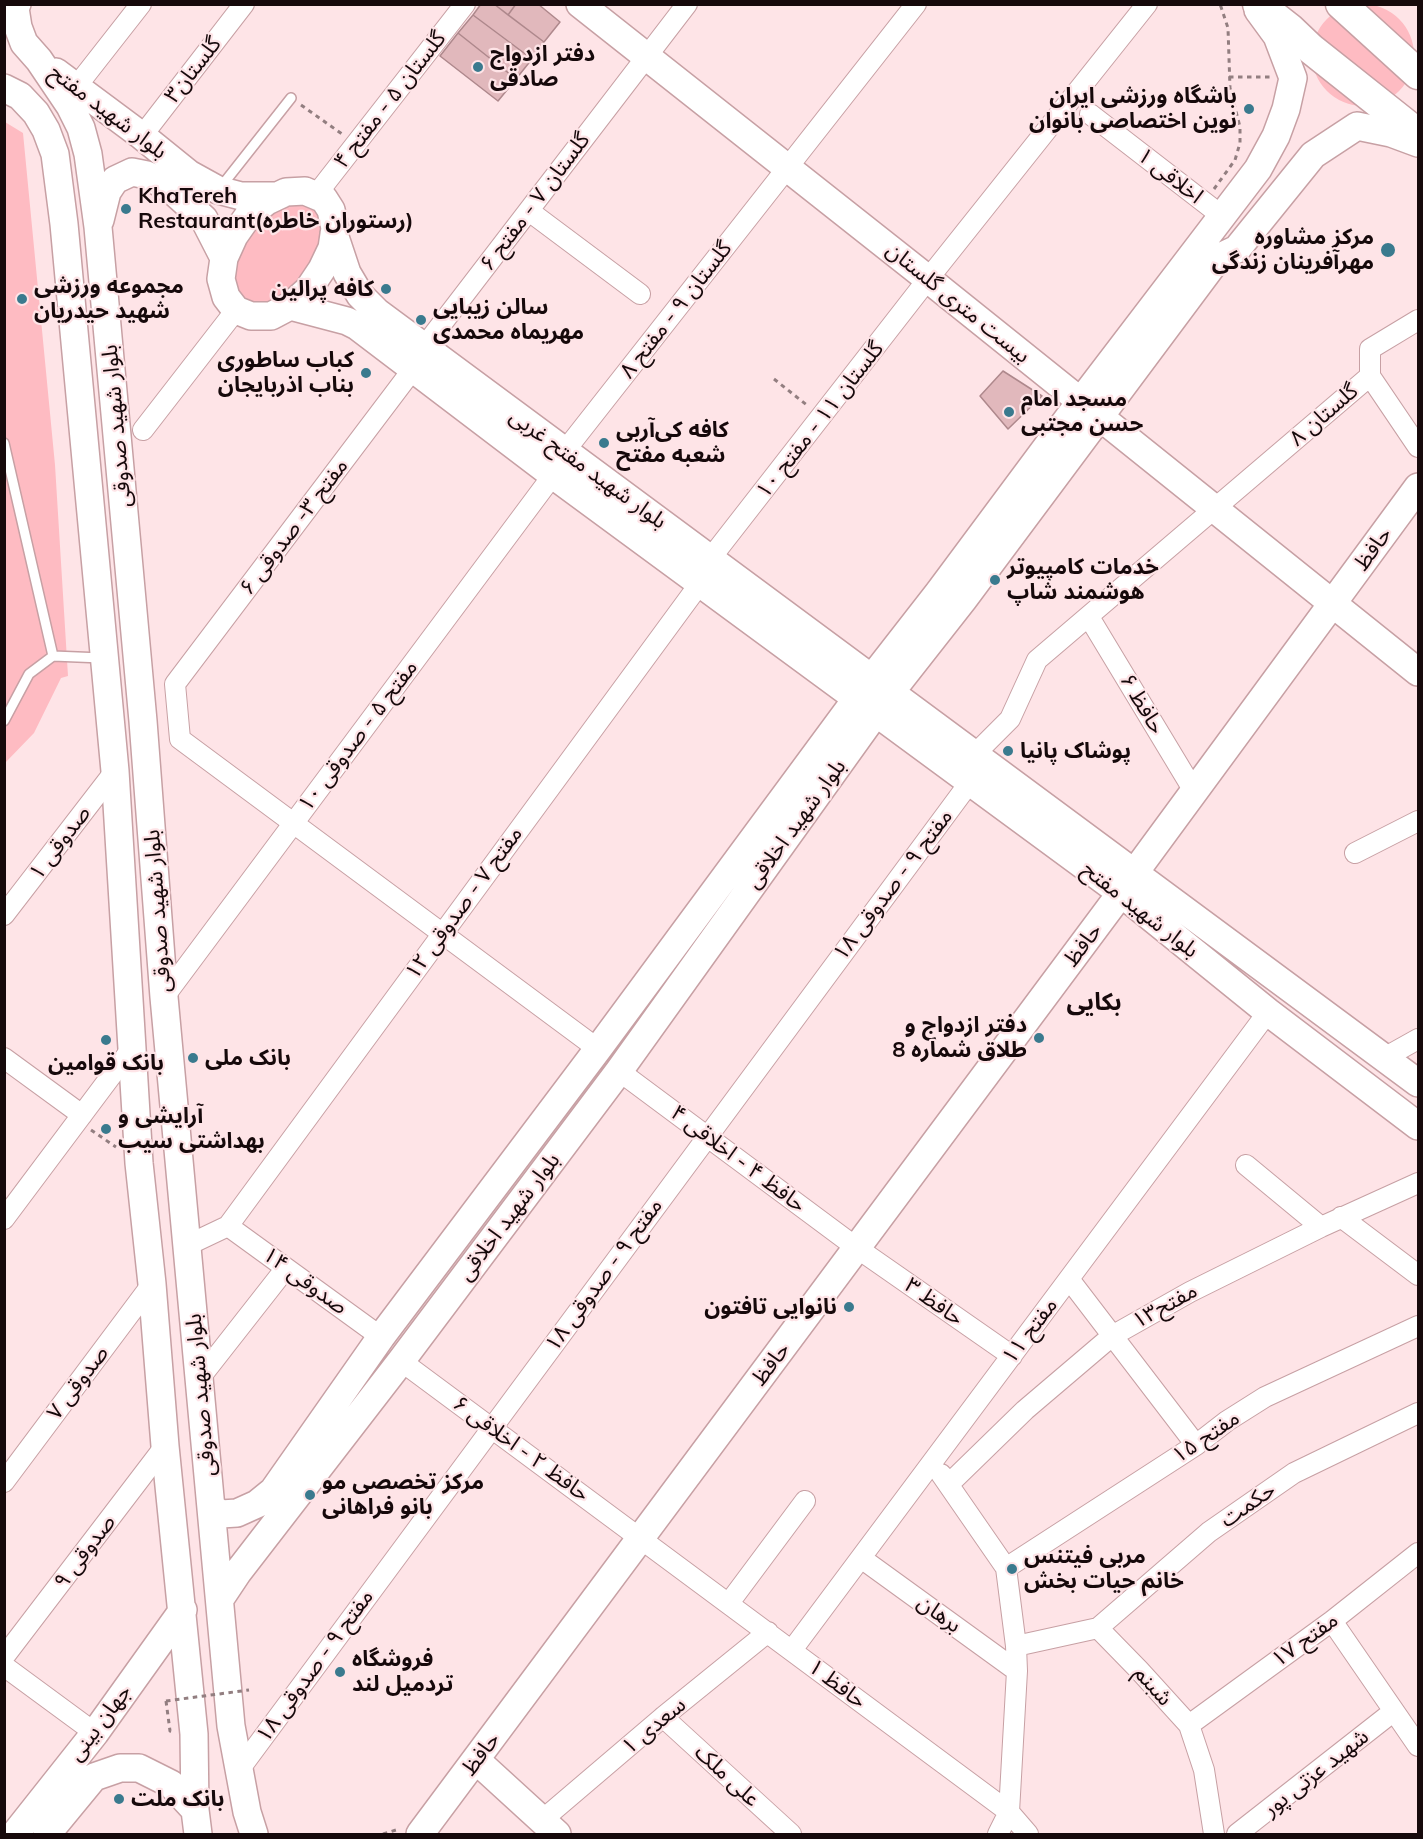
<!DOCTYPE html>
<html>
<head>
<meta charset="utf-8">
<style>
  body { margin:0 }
  #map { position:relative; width:1423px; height:1839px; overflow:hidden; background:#fee4e7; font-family:Mulish,sans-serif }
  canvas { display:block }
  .frame { position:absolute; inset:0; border:6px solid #16090b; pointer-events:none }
</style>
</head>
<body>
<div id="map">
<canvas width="1423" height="1839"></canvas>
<div class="frame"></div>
</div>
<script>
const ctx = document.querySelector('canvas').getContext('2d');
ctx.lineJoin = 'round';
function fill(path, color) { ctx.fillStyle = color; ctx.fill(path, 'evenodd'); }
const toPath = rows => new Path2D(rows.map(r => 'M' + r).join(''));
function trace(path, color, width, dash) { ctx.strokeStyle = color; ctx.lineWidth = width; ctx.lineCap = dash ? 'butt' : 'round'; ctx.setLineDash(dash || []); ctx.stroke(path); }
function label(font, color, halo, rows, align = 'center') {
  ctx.font = font + ' Mulish,"Noto Sans Arabic",sans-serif'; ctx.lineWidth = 4.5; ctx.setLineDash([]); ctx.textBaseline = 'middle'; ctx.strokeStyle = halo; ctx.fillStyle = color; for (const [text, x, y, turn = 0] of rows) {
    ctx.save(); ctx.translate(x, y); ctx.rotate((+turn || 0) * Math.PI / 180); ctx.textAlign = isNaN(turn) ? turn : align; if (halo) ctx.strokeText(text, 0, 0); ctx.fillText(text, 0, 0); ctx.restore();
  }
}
fill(toPath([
  '1312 55a51 51 0 1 1 102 0a51 51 0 1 1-102 0Z',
  [5,122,23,133,55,465,68,676,61,678,34,733,5,763],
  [305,196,327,221,310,276,262,311,229,289,227,273,259,217]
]), '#febbc2');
const building = toPath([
  [481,4,494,4,544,42,532,59,473,15,481,4],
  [494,4,516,4,508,15,494,4],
  [516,4,538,4,560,22,544,42,508,15,516,4],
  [473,15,532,59,516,79,458,33,473,15],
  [458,33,516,79,498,101,440,56,458,33],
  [1003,371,1042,396,1008,429,980,396,1003,371]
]);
fill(building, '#e1b8bc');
trace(building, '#ae888c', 1.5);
const lane = toPath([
  [220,188,291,98],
  [4,443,53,656],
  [4,721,29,674,53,656,102,658]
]);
const street = toPath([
  [76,87,141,4],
  [1090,114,1222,216],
  [142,136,244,4],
  [316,195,465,4],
  [529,211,640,294],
  [424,347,687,4],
  [413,369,175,684,180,739,598,1049],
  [1370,376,1418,447],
  [1370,376,1370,349,1418,320],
  [143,430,236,310],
  [564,452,916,4],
  [710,559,928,279,1147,4],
  [1089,617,1194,791],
  [974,755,1010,719,1037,660,1370,376],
  [1355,853,1418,821],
  [4,915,115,771],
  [164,997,553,475],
  [4,1058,82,1115],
  [1384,1058,1418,1039],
  [619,1071,857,1248,1012,1356],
  [1246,1165,1321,1227],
  [1341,1217,1418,1275],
  [4,1219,132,1048],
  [228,1226,381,1337],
  [188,1245,228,1226,701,582],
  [1069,1279,1196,1445],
  [401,1361,1009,1812,1028,1834],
  [199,1379,286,1268],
  [941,1474,1006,1568,1016,1646,1017,1671,1009,1812,998,1834],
  [4,1482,152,1284],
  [949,1484,1025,1410,1112,1336,1190,1292,1321,1227,1418,1183],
  [861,1558,1017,1671],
  [1006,1568,1196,1445,1227,1421,1265,1397,1418,1326],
  [729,1603,805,1501],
  [1332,1621,1418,1746],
  [1098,1628,1209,1532,1294,1473,1418,1413],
  [1016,1646,1098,1628,1139,1670,1189,1725,1204,1770,1214,1834],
  [792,1650,1268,1012],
  [4,1657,165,1446],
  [4,1666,95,1733],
  [663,1717,791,1834],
  [1189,1725,1332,1621,1418,1553],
  [239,1770,970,782],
  [541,1821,663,1717,768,1632],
  [1237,1834,1394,1711]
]);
const secondary = toPath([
  [17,4,15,8,18,27,24,43,39,60,70,106,81,128,88,154,98,227,143,721,164,997,231,1726,247,1812,254,1834],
  [580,4,928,279,1418,672],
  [56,72,142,136,189,174,218,190,241,196,277,196],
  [4,88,20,96,36,113,46,130,55,154,64,224,115,771,139,1163,152,1284,165,1446,194,1734,195,1810,198,1834],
  [305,191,324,199,331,210,335,228,332,248,322,269,308,290,290,306,271,316,251,316,236,310,226,297,221,279,224,258,234,236,248,216,267,201,286,192,305,191],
  [100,220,107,192,115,180,132,172,147,175,173,191,204,219,224,258],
  [334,234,347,273,360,295,377,312,1418,1083],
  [290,306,347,321,357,326,553,475,1121,893,1268,1012,1418,1126],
  [1135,872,1418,487],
  [211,1507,221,1514,237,1513,257,1504,273,1491,381,1337,598,1049,872,678,939,592,1081,401,1258,169,1276,136,1286,109,1293,78,1277,36,1258,10],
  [220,1599,238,1572,401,1361,619,1071,890,693,963,600,1218,258,1237,249,1313,155,1357,126,1391,133,1418,143],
  [476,1760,557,1834],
  [15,1834,95,1733,183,1610],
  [47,1834,94,1777,120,1768,139,1768,171,1784,195,1810],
  [420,1834,1121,893]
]);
const primary = toPath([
  [1258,4,1290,29,1311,49,1418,134],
  [1341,4,1418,74]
]);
trace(lane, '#c7a0a4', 12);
trace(street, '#c7a0a4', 22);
trace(secondary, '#c7a0a4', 30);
trace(primary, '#c7a0a4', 33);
trace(toPath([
  [1229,77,1272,77],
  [301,105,342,134],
  [1214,189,1235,160,1240,143,1240,127,1230,88,1228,28,1220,4],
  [774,379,808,406],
  [91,1130,116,1147],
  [166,1701,170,1731,174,1732],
  [383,1834,399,1829]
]), '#927e80', 3, [4.5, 4.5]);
trace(lane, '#fff', 9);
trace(street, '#fff', 20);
trace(secondary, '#fff', 27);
trace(primary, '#fff', 30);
trace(toPath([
  [166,1701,249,1690]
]), '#927e80', 3, [4.5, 4.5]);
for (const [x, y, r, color] of [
  [478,67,6,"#3a7a8e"],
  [1249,109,6,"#3a7a8e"],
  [126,209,6,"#3a7a8e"],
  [1388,250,8,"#3a7a8e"],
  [386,289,6,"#3a7a8e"],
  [22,299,6,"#3a7a8e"],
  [421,320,6,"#3a7a8e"],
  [366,373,6,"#3a7a8e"],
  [1009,412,6,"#3a7a8e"],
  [604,443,6,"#3a7a8e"],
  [995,580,6,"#3a7a8e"],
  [1008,751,6,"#3a7a8e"],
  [1039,1038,6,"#3a7a8e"],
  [106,1040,6,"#3a7a8e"],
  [193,1058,6,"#3a7a8e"],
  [106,1129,6,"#3a7a8e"],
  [849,1307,6,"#3a7a8e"],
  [310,1495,6,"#3a7a8e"],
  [1012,1569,6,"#3a7a8e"],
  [340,1672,6,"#3a7a8e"],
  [119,1799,6,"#3a7a8e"]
]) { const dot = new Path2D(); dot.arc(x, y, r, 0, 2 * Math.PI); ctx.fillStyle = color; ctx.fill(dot); trace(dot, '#fee4e7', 2); }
label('bold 22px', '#16090b', '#fee4e7', [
  ["دفتر ازدواج",490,54],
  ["صادقی",490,79],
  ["باشگاه ورزشی ایران",1237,96,"right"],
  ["نوین اختصاصی بانوان",1237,121,"right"],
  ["KhaTereh",138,196],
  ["Restaurant(رستوران خاطره)",138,221],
  ["مرکز مشاوره",1374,237,"right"],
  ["مهرآفرینان زندگی",1374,262,"right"],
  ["مجموعه ورزشی",34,286],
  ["شهید حیدریان",34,311],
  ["کافه پرالین",374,289,"right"],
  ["سالن زیبایی",433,307],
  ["مهریماه محمدی",433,332],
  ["کباب ساطوری",354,360,"right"],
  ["بناب اذربایجان",354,385,"right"],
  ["مسجد امام",1021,399],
  ["حسن مجتبی",1021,424],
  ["کافه کی‌آربی",616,430],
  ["شعبه مفتح",616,455],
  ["خدمات کامپیوتر",1007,567],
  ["هوشمند شاپ",1007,592],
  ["پوشاک پانیا",1020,751],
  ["دفتر ازدواج و",1027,1025,"right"],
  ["طلاق شماره 8",1027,1050,"right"],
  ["بانک ملی",205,1058],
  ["بانک قوامین",106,1063,"center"],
  ["آرایشی و",118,1116],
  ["بهداشتی سیب",118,1141],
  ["نانوایی تافتون",837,1307,"right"],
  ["مرکز تخصصی مو",322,1482],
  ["بانو فراهانی",322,1507],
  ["مربی فیتنس",1024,1556],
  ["خانم حیات بخش",1024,1581],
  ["فروشگاه",352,1659],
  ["تردمیل لند",352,1684],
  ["بانک ملت",131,1799]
], 'left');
label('22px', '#16090b', '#fee4e7', [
  ["گلستان۳",193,70,-52],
  ["گلستان ۵ - مفتح ۴",390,100,-52],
  ["بلوار شهید مفتح",108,112,37],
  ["اخلاقی ۱",1170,176,38],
  ["گلستان ۷ - مفتح ۶",535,202,-53],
  ["بیست متری گلستان",958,303,39],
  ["گلستان ۹ - مفتح ۸",676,310,-52],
  ["گلستان ۸",1324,415,-41],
  ["گلستان ۱۱ - مفتح ۱۰",820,420,-52],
  ["بلوار شهید صدوقی",117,426,-95],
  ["بلوار شهید مفتح غربی",588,469,36],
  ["مفتح ۳- صدوقی ۶",294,527,-53],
  ["حافظ",1373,549,-54],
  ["حافظ ۶",1142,704,59],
  ["مفتح ۵ - صدوقی ۱۰",358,736,-53],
  ["بلوار شهید اخلاقی",796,824,-54],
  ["صدوقی ۱",60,843,-53],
  ["مفتح ۹ - صدوقی ۱۸",893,885,-53],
  ["مفتح ۷ - صدوقی ۱۲",464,903,-54],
  ["بلوار شهید مفتح",1140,910,38],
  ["بلوار شهید صدوقی",158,911,-94],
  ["حافظ",1083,945,-53],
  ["حافظ ۴ - اخلاقی ۴",738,1159,37],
  ["بلوار شهید اخلاقی",509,1217,-53],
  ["مفتح ۹ - صدوقی ۱۸",604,1275,-54],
  ["صدوقی ۱۴",305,1281,36],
  ["حافظ ۳",934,1302,35],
  ["مفتح۱۳",1165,1306,-29],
  ["مفتح ۱۱",1030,1331,-53],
  ["حافظ",771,1364,-53],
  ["صدوقی ۷",78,1383,-53],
  ["بلوار شهید صدوقی",201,1395,-95],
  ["مفتح ۱۵",1206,1437,-34],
  ["حافظ ۲ - اخلاقی ۶",521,1449,36],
  ["حکمت",1248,1505,-35],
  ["صدوقی ۹",85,1552,-53],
  ["برهان",939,1614,36],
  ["مفتح ۱۷",1305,1640,-36],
  ["مفتح ۹ - صدوقی ۱۸",315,1666,-54],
  ["حافظ ۱",837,1684,37],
  ["شبنم",1153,1686,48],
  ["جهان بینی",100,1723,-53],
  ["سعدی ۱",654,1726,-40],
  ["حافظ",481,1754,-53],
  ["شهید عزتی پور",1316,1773,-38],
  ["علی ملک",727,1776,43]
]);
label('bold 24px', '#16090b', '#fee4e7', [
  ["بکایی",1094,1003]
]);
</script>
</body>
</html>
